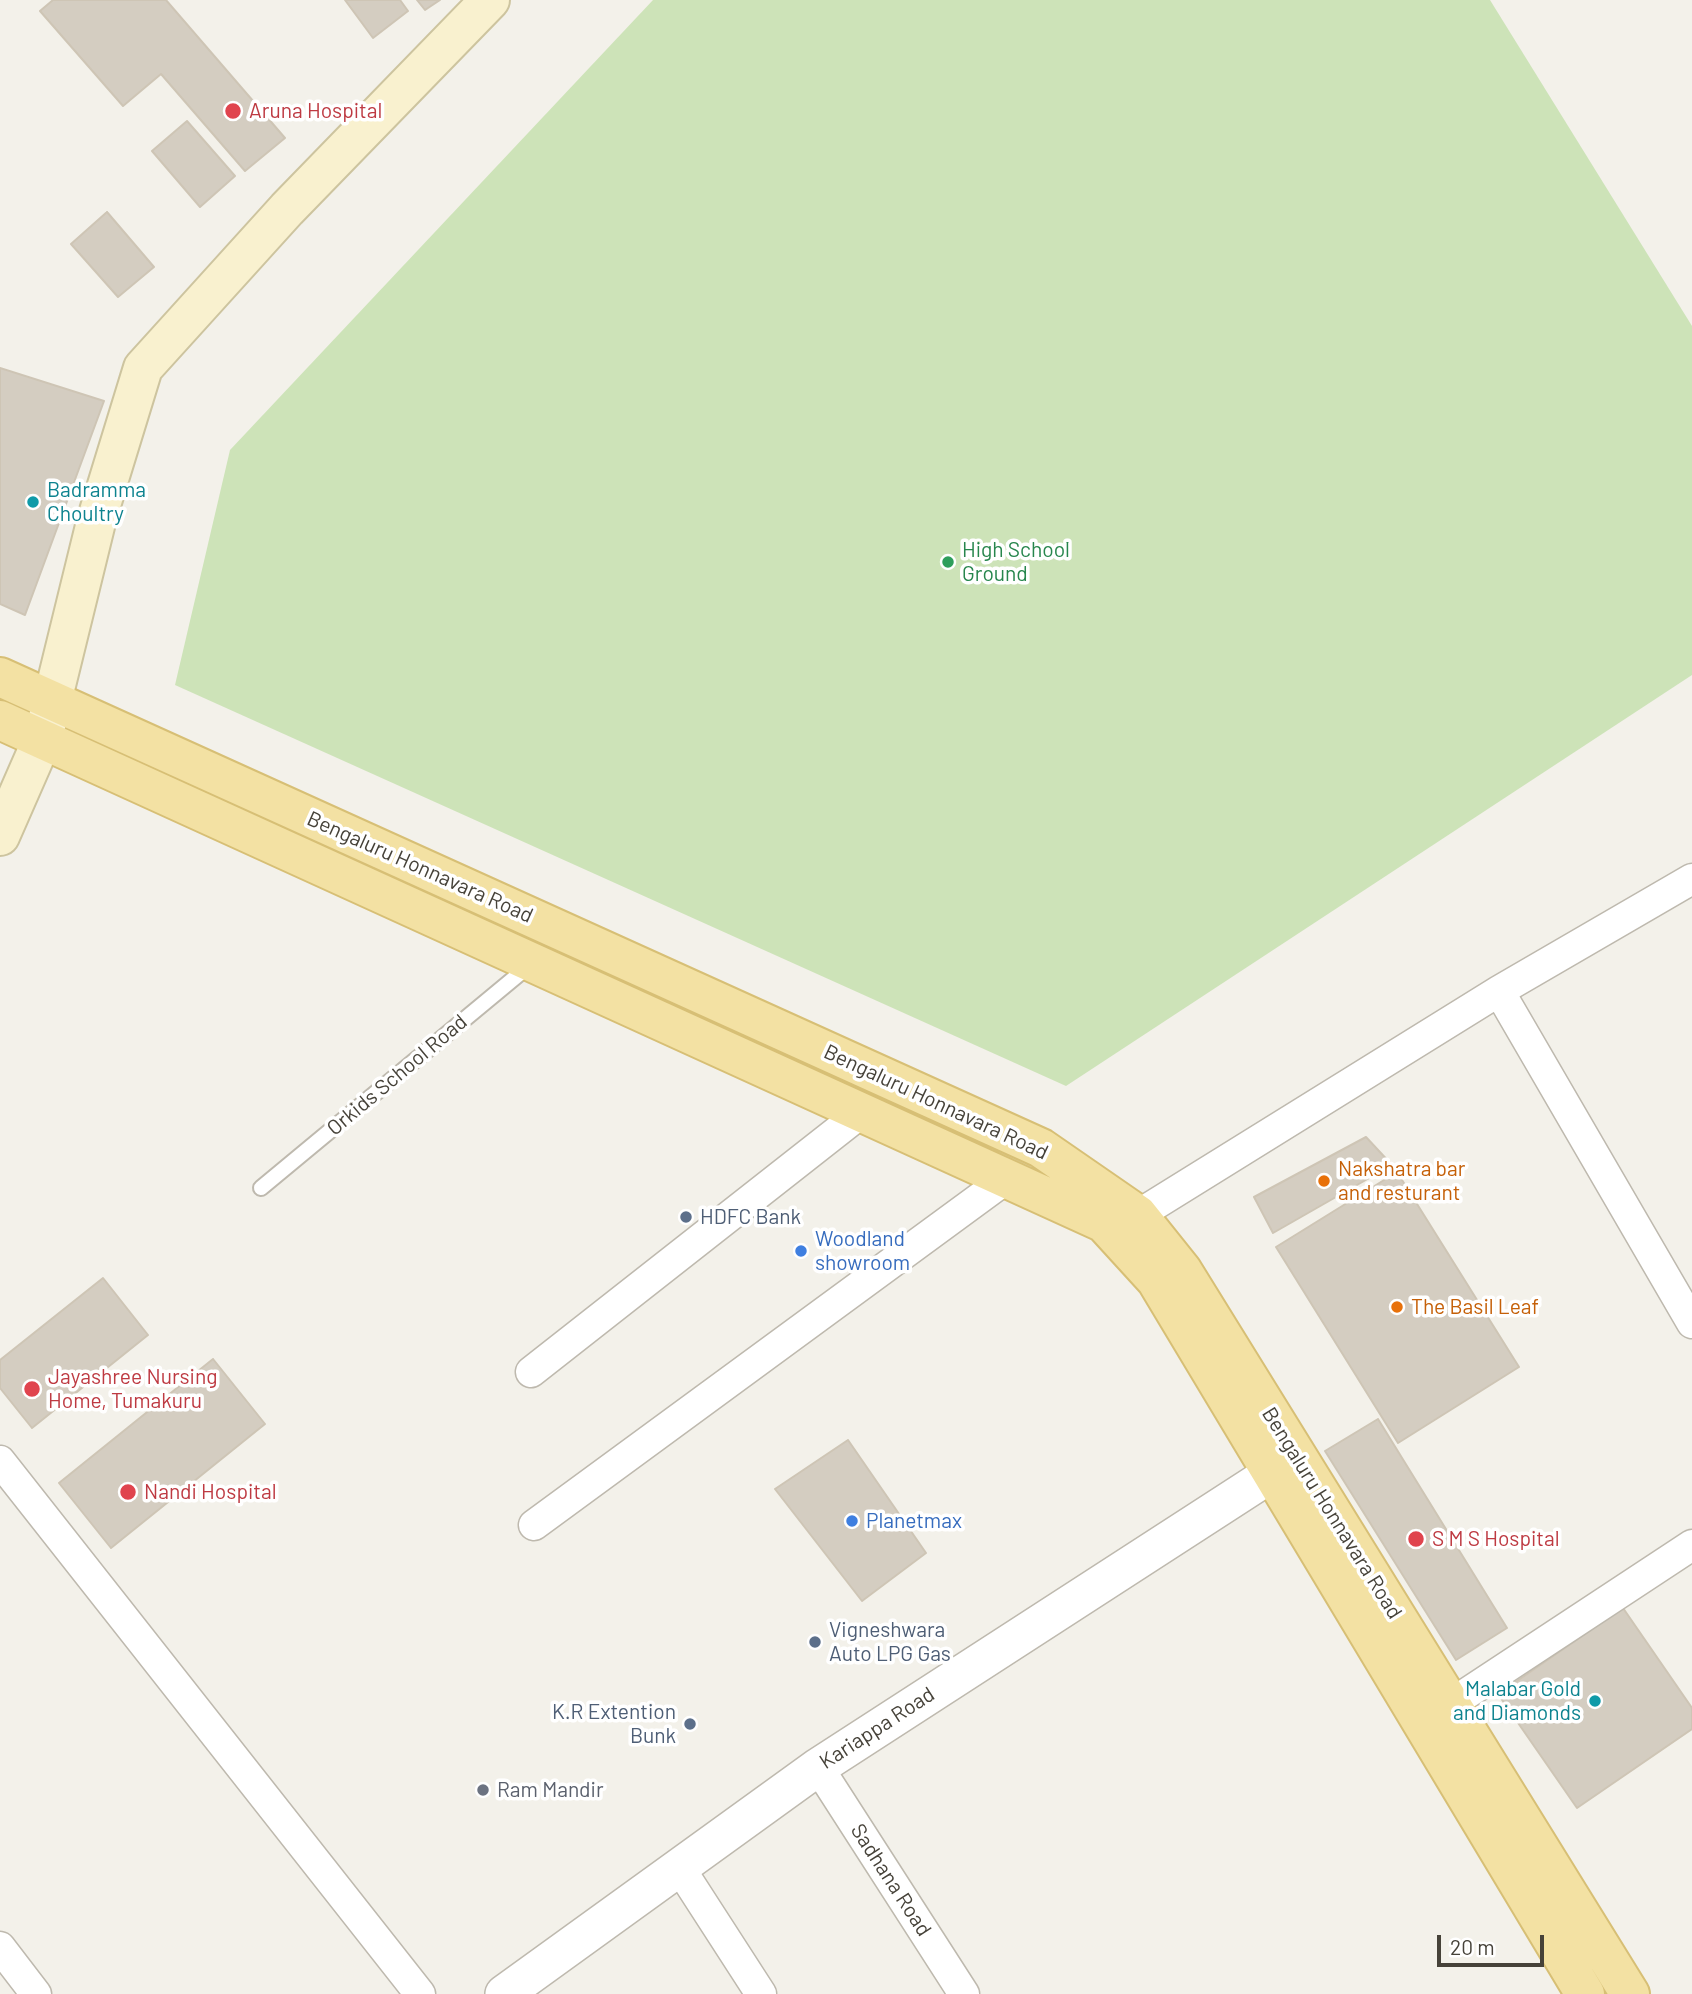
<!DOCTYPE html>
<html>
<head>
<meta charset="utf-8">
<style>
  body { margin:0 }
  #map { position:relative; width:1692px; height:1994px; overflow:hidden; background:#f3f1ea; font-family:Barlow,sans-serif }
  canvas { display:block }
  .scale { position:absolute; left:1437px; top:1935px; width:107px; height:32px; box-sizing:border-box; border:4px solid #464239; border-top:0; padding-left:9px; font-size:21px; line-height:24px; white-space:nowrap; color:#464239; -webkit-text-stroke:5px #fff; paint-order:stroke }
</style>
</head>
<body>
<div id="map">
<canvas width="1692" height="1994"></canvas>
<div class="scale">20 m</div>
</div>
<script>
const ctx = document.querySelector('canvas').getContext('2d');
ctx.lineJoin = 'round';
function fill(path, color) { ctx.fillStyle = color; ctx.fill(path, 'evenodd'); }
const toPath = rows => new Path2D(rows.map(r => 'M' + r).join(''));
function trace(path, color, width, dash) { ctx.strokeStyle = color; ctx.lineWidth = width; ctx.lineCap = dash ? 'butt' : 'round'; ctx.setLineDash(dash || []); ctx.stroke(path); }
function label(font, color, halo, rows, align = 'center') {
  ctx.font = font + ' Barlow,sans-serif'; ctx.lineWidth = 7; ctx.setLineDash([]); ctx.textBaseline = 'middle'; ctx.strokeStyle = halo; ctx.fillStyle = color; for (const [text, x, y, turn = 0] of rows) {
    ctx.save(); ctx.translate(x, y); ctx.rotate((+turn || 0) * Math.PI / 180); ctx.textAlign = isNaN(turn) ? turn : align; if (halo) ctx.strokeText(text, 0, 0); ctx.fillText(text, 0, 0); ctx.restore();
  }
}
fill(toPath([
  [653,0,1490,0,1692,326,1692,675,1066,1086,175,685,230,450]
]), '#cde3b8');
const building = toPath([
  [53,0,166,0,285,138,245,171,161,74,123,106,40,11,53,0],
  [345,0,400,0,408,11,373,38,345,0],
  [417,0,440,0,425,10,417,0],
  [187,121,235,176,200,207,152,151,187,121],
  [107,212,154,267,118,297,71,244,107,212],
  [0,368,104,401,25,615,0,604,0,368],
  [1366,1137,1392,1165,1273,1233,1254,1197,1366,1137],
  [1397,1172,1519,1367,1398,1443,1276,1247,1397,1172],
  [103,1278,148,1335,32,1428,0,1388,0,1360,103,1278],
  [213,1359,265,1424,111,1548,59,1483,213,1359],
  [1378,1419,1507,1628,1456,1660,1325,1451,1378,1419],
  [848,1440,926,1553,862,1601,775,1489,848,1440],
  [1623,1608,1692,1708,1692,1729,1577,1808,1498,1694,1623,1608]
]);
fill(building, '#d4cdc1');
trace(building, '#cec5b5', 2);
const service = toPath([
  [261,1188,530,965]
]);
const minor = toPath([
  [1499,991,1692,1323],
  [1138,1215,1499,991,1692,879],
  [531,1372,862,1112],
  [0,1461,420,1994],
  [534,1525,1007,1178],
  [1434,1715,1692,1545],
  [818,1767,964,1994],
  [679,1867,761,1994],
  [0,1947,36,1994]
]);
const tertiary = toPath([
  [504,1994,818,1767,1297,1457]
]);
const secondary = toPath([
  [0,836,43,738,97,518,143,368,287,209,490,0]
]);
const primary = toPath([
  [0,677,1041,1148,1138,1215,1182,1270,1630,1994],
  [0,720,1104,1223,1156,1280,1585,1994]
]);
trace(service, '#beb9ae', 18);
trace(minor, '#beb9ae', 33);
trace(tertiary, '#beb9ae', 40);
trace(secondary, '#cdc49f', 42);
trace(primary, '#d7bf75', 42);
trace(service, '#fff', 14);
trace(minor, '#fff', 30);
trace(tertiary, '#fff', 37);
trace(secondary, '#f9f1cf', 38);
trace(primary, '#f3e1a3', 38);
for (const [x, y, r, color] of [
  [233,111,9,"#e0444e"],
  [33,502,7,"#0f9aa8"],
  [948,562,7,"#2e9e5b"],
  [1324,1181,7,"#e8710a"],
  [686,1217,7,"#5c6f8a"],
  [801,1251,7,"#3f7fe0"],
  [1397,1307,7,"#e8710a"],
  [32,1389,9,"#e0444e"],
  [128,1492,9,"#e0444e"],
  [852,1521,7,"#3f7fe0"],
  [1416,1539,9,"#e0444e"],
  [815,1642,7,"#5c6f8a"],
  [1595,1701,7,"#0f9aa8"],
  [690,1724,7,"#5c6f8a"],
  [483,1790,7,"#6b7280"]
]) { const dot = new Path2D(); dot.arc(x, y, r, 0, 2 * Math.PI); ctx.fillStyle = color; ctx.fill(dot); trace(dot, '#fff', 2.5); }
label('21px', '#be3a42', '#fff', [
  ["Aruna Hospital",249,111],
  ["Jayashree Nursing",48,1377],
  ["Home, Tumakuru",48,1401],
  ["Nandi Hospital",144,1492],
  ["S M S Hospital",1432,1539]
], 'left');
label('21px', '#0d838f', '#fff', [
  ["Badramma",47,490],
  ["Choultry",47,514],
  ["Malabar Gold",1581,1689,"right"],
  ["and Diamonds",1581,1713,"right"]
], 'left');
label('21px', '#27864d', '#fff', [
  ["High School",962,550],
  ["Ground",962,574]
], 'left');
label('21px', '#464239', '#fff', [
  ["Bengaluru Honnavara Road",420,867,24],
  ["Orkids School Road",397,1075,-40],
  ["Bengaluru Honnavara Road",936,1102,25],
  ["Bengaluru Honnavara Road",1332,1513,58],
  ["Kariappa Road",877,1728,-33],
  ["Sadhana Road",891,1880,57]
]);
label('21px', '#c56008', '#fff', [
  ["Nakshatra bar",1338,1169],
  ["and resturant",1338,1193],
  ["The Basil Leaf",1411,1307]
], 'left');
label('21px', '#4e5e75', '#fff', [
  ["HDFC Bank",700,1217],
  ["Vigneshwara",829,1630],
  ["Auto LPG Gas",829,1654],
  ["K.R Extention",676,1712,"right"],
  ["Bunk",676,1736,"right"]
], 'left');
label('21px', '#366cbe', '#fff', [
  ["Woodland",815,1239],
  ["showroom",815,1263],
  ["Planetmax",866,1521]
], 'left');
label('21px', '#5b616d', '#fff', [
  ["Ram Mandir",497,1790]
], 'left');
</script>
</body>
</html>
